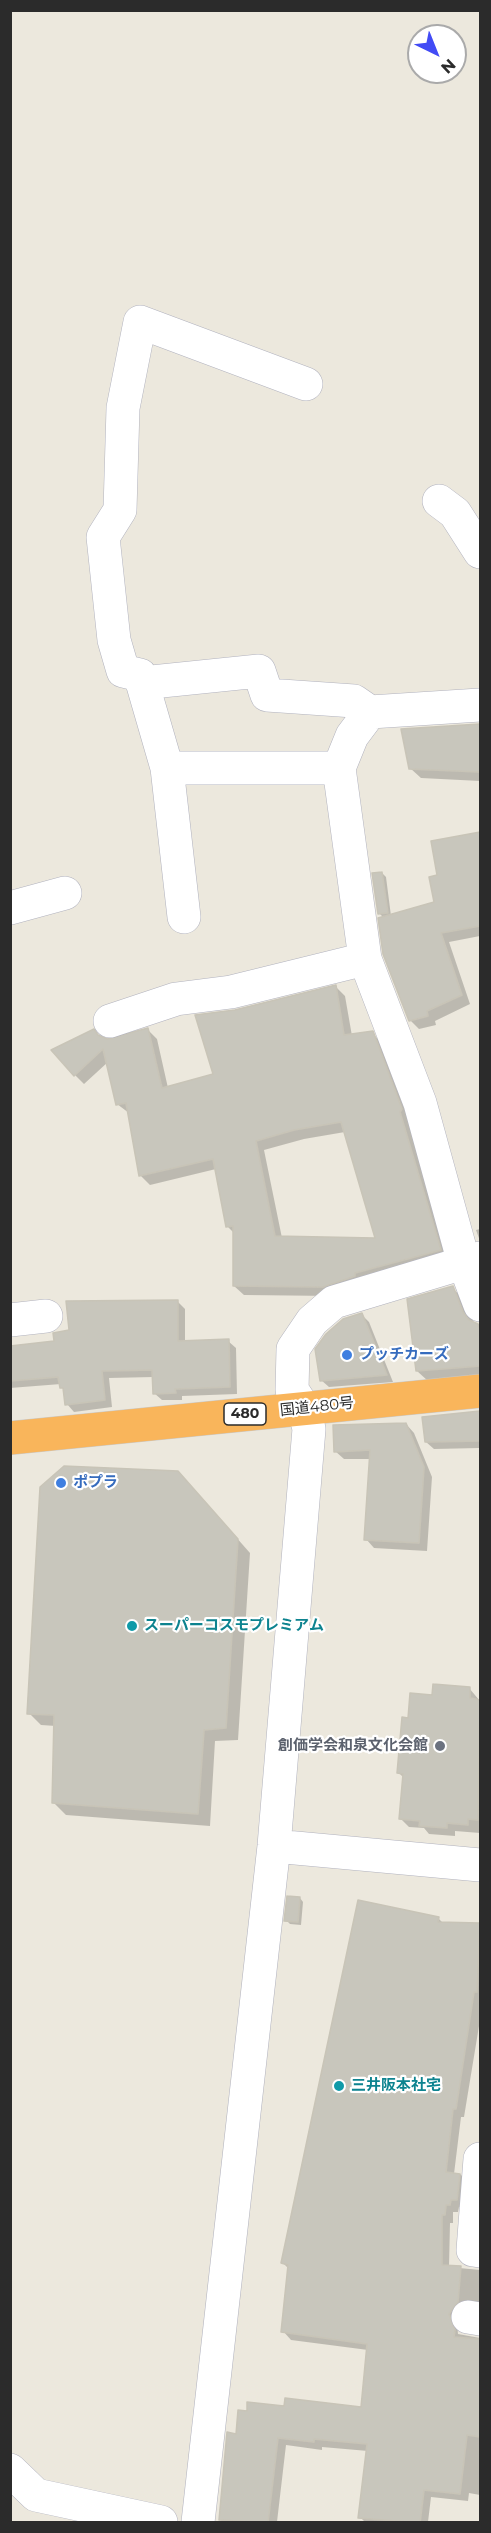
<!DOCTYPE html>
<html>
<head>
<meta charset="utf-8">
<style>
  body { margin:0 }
  #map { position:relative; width:491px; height:2533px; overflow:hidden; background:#ece8dd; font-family:Montserrat,sans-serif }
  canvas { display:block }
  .frame { position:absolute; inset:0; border:12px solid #2b2b2b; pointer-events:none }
  .north { position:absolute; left:407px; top:24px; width:60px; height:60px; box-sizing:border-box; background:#fff; border:2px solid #aaa; border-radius:50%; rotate:137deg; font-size:16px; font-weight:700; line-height:24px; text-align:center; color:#2b2b2b }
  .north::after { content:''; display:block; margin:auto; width:21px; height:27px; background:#424bf5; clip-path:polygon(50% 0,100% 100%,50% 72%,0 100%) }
</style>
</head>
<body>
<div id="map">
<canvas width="491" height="2533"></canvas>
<div class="frame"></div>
<div class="north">N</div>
</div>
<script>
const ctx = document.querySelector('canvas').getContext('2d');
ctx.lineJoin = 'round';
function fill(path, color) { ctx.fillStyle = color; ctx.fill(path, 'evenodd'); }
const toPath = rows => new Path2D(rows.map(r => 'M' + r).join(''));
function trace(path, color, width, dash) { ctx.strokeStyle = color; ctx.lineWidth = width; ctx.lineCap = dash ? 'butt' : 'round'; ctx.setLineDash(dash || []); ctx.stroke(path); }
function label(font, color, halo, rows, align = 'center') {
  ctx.font = font + ' Montserrat,"Noto Sans JP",sans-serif'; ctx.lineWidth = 4.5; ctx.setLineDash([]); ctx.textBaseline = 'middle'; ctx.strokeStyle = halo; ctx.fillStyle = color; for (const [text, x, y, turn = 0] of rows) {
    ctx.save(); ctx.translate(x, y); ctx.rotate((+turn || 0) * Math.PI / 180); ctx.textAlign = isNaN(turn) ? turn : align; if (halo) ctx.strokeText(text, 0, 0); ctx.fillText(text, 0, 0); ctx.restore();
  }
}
fill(toPath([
  [480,725,480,781,421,778,410,768,403,730],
  [480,834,480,936,449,942,470,1004,435,1021,436,1025,419,1029,410,1020,384,918,379,913,382,873,386,877,391,916,435,903,439,877],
  [336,987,345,996,352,1036,372,1033,382,1043,411,1119,449,1259,333,1296,244,1295,234,1286,235,1234,227,1226,216,1169,150,1185,140,1175,129,1113,117,1104,108,1062,84,1084,75,1075,100,1038,107,1041,148,1030,157,1039,168,1088,215,1075,236,1012],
  [345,1132,377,1239,282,1238,264,1150,304,1139],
  [480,1229,480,1241,476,1230],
  [452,1288,463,1298,474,1323,480,1325,480,1376,428,1381,417,1371],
  [177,1301,185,1309,185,1342,228,1341,236,1348,237,1394,182,1396,182,1400,162,1400,154,1393,154,1377,109,1378,112,1407,74,1412,67,1404,65,1392,61,1384,10,1388,10,1347,56,1343],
  [362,1315,369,1322,393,1382,329,1387,321,1380],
  [480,1412,480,1448,434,1449,426,1442,423,1418],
  [406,1424,414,1433,432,1477,427,1551,374,1548,366,1539,371,1459,344,1459,335,1451],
  [190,1485,250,1553,238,1740,215,1741,210,1826,66,1815,53,1802,56,1726,41,1725,29,1713],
  [469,1688,480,1701,480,1833,455,1831,455,1836,429,1834,424,1828,409,1827,400,1818,404,1778,399,1773,409,1720,433,1697],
  [300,1898,303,1902,301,1925,290,1924,286,1920],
  [438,1918,443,1923,480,1925,480,2020,464,2117,461,2117,454,2174,460,2174,468,2182,465,2208,459,2207,458,2212,453,2212,453,2223,450,2223,449,2267,480,2270,480,2306,457,2323,458,2334,480,2338,480,2495,469,2493,468,2501,431,2497,428,2522,365,2522,360,2517,368,2451,322,2447,322,2450,286,2445,277,2522,223,2522,219,2518,228,2434,237,2435,286,2407,362,2409,368,2350,291,2340,283,2331,289,2269,283,2263]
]), '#0003');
const building = toPath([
  [480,724,480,772,409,769,401,729,480,724],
  [480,832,480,926,441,933,462,995,427,1011,428,1016,409,1021,383,954,378,918,434,902,429,877,437,875,431,841,480,832],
  [382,872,388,913,378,914,372,873,382,872],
  [336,985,344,1035,373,1031,402,1109,400,1112,441,1250,355,1273,355,1276,323,1287,233,1286,233,1226,226,1227,213,1159,139,1176,126,1103,116,1105,103,1049,74,1076,51,1050,94,1029,98,1035,107,1039,148,1028,162,1088,213,1074,195,1015,235,1010,336,985],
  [341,1122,375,1238,275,1236,256,1141,294,1130,341,1122],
  [453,1286,463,1312,469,1320,478,1324,480,1330,480,1366,416,1371,407,1299,453,1286],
  [178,1300,178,1341,229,1339,230,1387,175,1389,176,1393,153,1394,152,1370,102,1371,105,1400,65,1405,63,1388,60,1388,58,1377,10,1381,10,1346,54,1341,53,1333,69,1330,66,1301,178,1300],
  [362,1313,387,1375,320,1381,315,1349,326,1334,343,1319,362,1313],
  [480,1411,480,1441,425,1442,422,1417,480,1411],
  [406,1423,424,1467,419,1543,364,1540,370,1450,334,1452,333,1425,406,1423],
  [64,1466,178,1471,238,1539,226,1728,204,1730,198,1814,52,1803,54,1715,27,1714,40,1487,64,1466],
  [433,1684,470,1687,470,1698,480,1700,478,1820,468,1819,468,1825,447,1823,447,1828,419,1826,420,1821,399,1819,403,1774,397,1773,402,1717,408,1718,410,1693,432,1695,433,1684],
  [287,1896,300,1897,298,1922,284,1921,287,1896],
  [358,1900,439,1917,438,1922,480,1923,477,1992,474,1992,456,2109,453,2109,446,2172,460,2174,457,2200,451,2200,450,2205,446,2205,445,2215,442,2215,442,2265,461,2266,458,2302,449,2314,455,2330,454,2337,480,2339,480,2437,467,2435,460,2494,424,2490,420,2523,358,2518,367,2444,314,2439,314,2442,278,2438,268,2523,219,2520,227,2432,236,2434,238,2410,247,2411,247,2402,284,2406,285,2398,361,2407,367,2344,281,2332,288,2265,281,2263,358,1900]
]);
fill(building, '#c8c6bc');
trace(building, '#c8c4b7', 1.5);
const minor = toPath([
  [439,501,455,513,480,552],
  [142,683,259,671,267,695,354,701,370,712,480,705],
  [370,712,352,736,339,768,365,959,420,1103,464,1263,480,1305],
  [167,768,339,768],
  [10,908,65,893],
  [184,917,167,768,140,675,123,671,114,640,103,537,120,510,123,408,140,322,306,384],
  [110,1021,176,999,231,992,365,959],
  [10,1320,46,1316],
  [274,1846,480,1865],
  [480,2159,473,2250,480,2251],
  [468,2317,480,2319],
  [10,2470,36,2495,161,2522],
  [198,2522,274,1846,309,1429,304,1408,292,1390,293,1349,312,1321,334,1302,480,1258]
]);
const highway = toPath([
  [10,1438,480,1391]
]);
trace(minor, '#b1b2be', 34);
trace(highway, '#c8c8c8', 34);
trace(minor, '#fff', 33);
trace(highway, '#f9b55b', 33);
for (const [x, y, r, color] of [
  [347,1355,6,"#3f7fe0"],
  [61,1483,6,"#3f7fe0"],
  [132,1626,6,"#0f9aa8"],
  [440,1746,6,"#6b7280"],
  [339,2086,6,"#0f9aa8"]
]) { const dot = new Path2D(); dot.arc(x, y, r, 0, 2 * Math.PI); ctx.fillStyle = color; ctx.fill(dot); trace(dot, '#fff', 2); }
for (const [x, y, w] of [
  [245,1414,42]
]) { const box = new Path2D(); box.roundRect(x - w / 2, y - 11, w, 22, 4.5); ctx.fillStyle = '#fff'; ctx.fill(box); trace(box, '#2b2b2b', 1.5); }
label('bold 14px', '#2b2b2b', null, [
  ["480",245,1414]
]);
label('bold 15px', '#366cbe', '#fff', [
  ["プッチカーズ",359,1355],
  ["ポプラ",73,1483]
], 'left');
label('15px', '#2b2b2b', '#fff', [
  ["国道480号",317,1407,-6]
]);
label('bold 15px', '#0d838f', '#fff', [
  ["スーパーコスモプレミアム",144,1626],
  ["三井阪本社宅",351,2086]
], 'left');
label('bold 15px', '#5b616d', '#fff', [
  ["創価学会和泉文化会館",428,1746]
], 'right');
</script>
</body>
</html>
